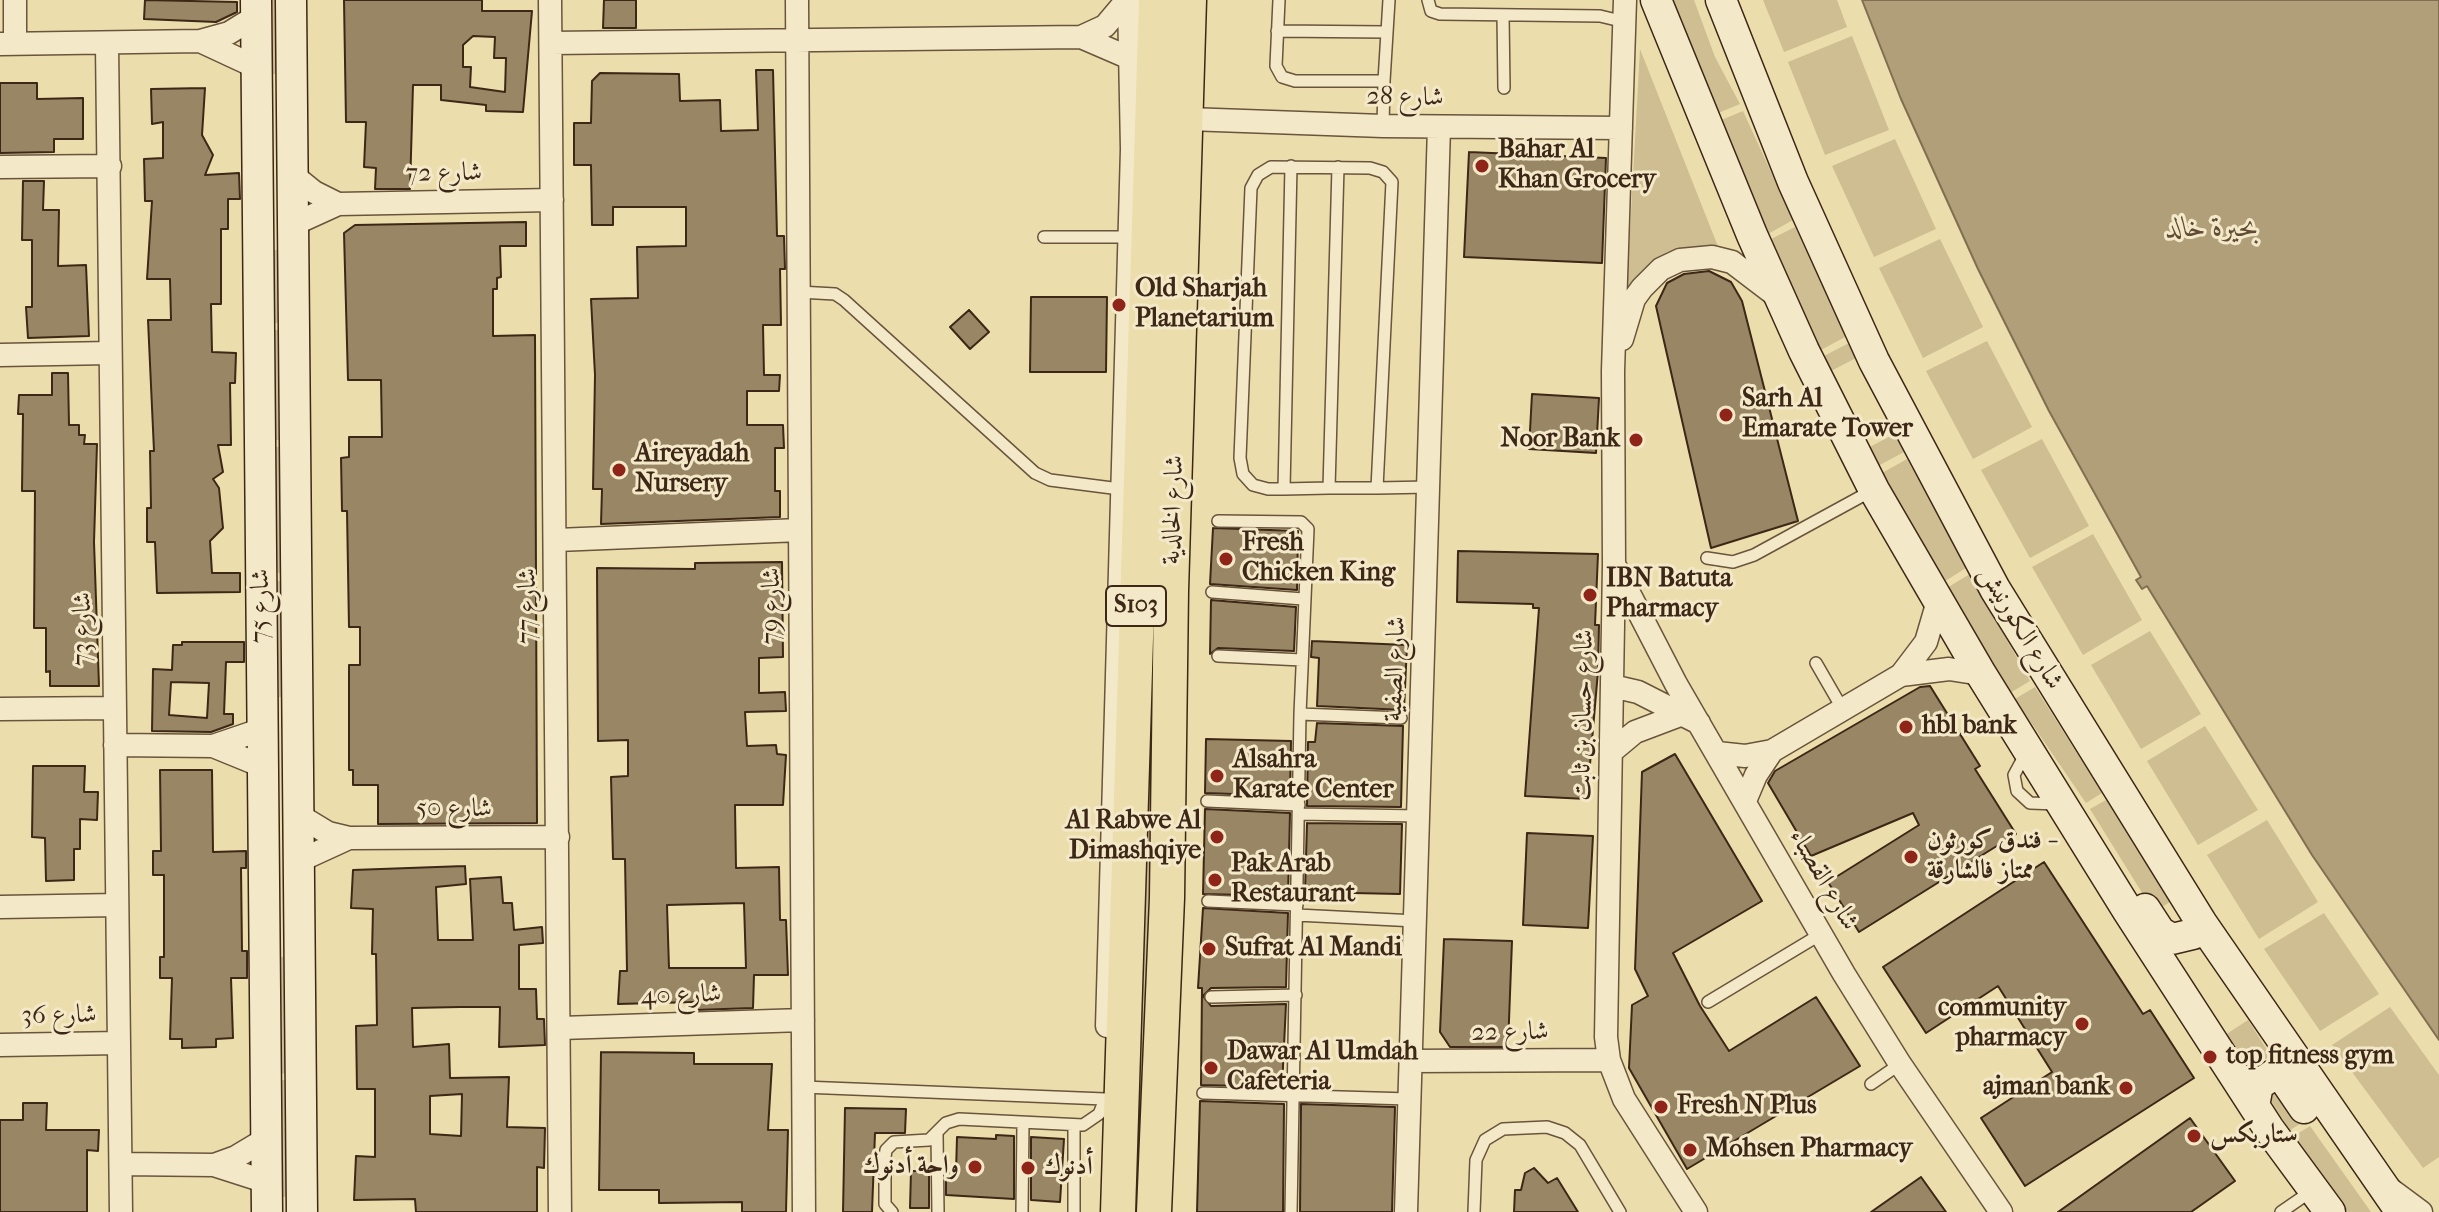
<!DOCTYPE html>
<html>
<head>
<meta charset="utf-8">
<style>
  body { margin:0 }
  canvas { display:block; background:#ecddac }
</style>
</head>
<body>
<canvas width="2439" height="1212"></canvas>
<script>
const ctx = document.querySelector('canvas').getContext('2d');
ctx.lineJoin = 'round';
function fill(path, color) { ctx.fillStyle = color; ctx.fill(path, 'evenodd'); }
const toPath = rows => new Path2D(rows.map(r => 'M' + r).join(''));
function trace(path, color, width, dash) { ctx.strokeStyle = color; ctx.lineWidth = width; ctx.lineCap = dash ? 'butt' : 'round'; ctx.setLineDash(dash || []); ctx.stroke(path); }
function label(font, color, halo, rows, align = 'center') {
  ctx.font = font + ' "IM FELL French Canon",Amiri,serif'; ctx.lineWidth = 6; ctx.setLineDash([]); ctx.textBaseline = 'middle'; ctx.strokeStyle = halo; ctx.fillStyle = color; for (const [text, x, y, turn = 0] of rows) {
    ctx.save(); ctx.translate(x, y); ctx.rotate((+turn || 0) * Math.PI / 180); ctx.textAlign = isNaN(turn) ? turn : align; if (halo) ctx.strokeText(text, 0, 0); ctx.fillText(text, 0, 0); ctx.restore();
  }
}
fill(toPath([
  [268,0,279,0,280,74,268,74],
  [1673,0,1694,0,1715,57,1740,104,1716,114],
  [1763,0,1837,0,1847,27,1784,52],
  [1852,36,1889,130,1825,155,1788,62],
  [1640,49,1719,249,1696,246,1667,252,1627,286],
  [1743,111,1793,220,1768,234,1719,121],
  [1895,139,1936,229,1874,257,1832,166],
  [1795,227,1847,336,1821,350,1771,239],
  [1940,239,1983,327,1923,358,1879,268],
  [270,250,282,250,283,323,271,323],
  [271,330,282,330,284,440,272,440],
  [1987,341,2032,427,1973,459,1926,371],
  [1849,343,1856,358,1831,371,1824,356],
  [1894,434,1904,452,1878,466,1868,448],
  [2042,439,2089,526,2030,558,1981,470],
  [272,447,284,447,285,573,274,573],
  [1907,459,1966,568,1942,583,1882,473],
  [2093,534,2142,620,2083,655,2032,567],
  [1970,574,2030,681,2010,693,1945,589],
  [274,581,285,581,287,697,275,697],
  [2150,631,2201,714,2141,749,2091,665],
  [2035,687,2102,793,2086,803,2015,699],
  [2205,726,2258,810,2198,845,2147,761],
  [1146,736,1158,736,1146,1107,1134,1107],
  [2106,800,2170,902,2154,912,2090,809],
  [2267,820,2318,902,2259,939,2207,855],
  [2324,913,2379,994,2320,1031,2264,949],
  [277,957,288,957,290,1073,278,1074],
  [2390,1007,2439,1075,2439,1157,2423,1168,2332,1045],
  [2248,1020,2271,1056,2257,1063,2250,1073,2225,1035],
  [278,1080,289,1080,290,1197,279,1197],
  [2275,1091,2305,1121,2290,1130,2271,1101],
  [1135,1114,1147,1114,1143,1212,1131,1212],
  [2310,1126,2371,1212,2348,1212,2294,1136]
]), '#cebe92');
const water = toPath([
  [1862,0,2439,0,2439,1040,2312,855,2147,586,2142,589,2136,580,2141,577,2049,411,1978,269,1901,99,1862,0]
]);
fill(water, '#b09f79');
trace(water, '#826f51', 2);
const building = toPath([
  [145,0,237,2,237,12,216,22,144,19,145,0],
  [344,0,482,0,482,11,532,11,523,112,486,111,486,105,441,100,441,85,413,85,410,189,375,189,376,168,364,167,366,122,346,122,344,0],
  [473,36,495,37,494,58,506,58,505,92,470,87,471,67,463,67,463,45,473,36],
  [604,0,636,0,636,28,603,28,604,0],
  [756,70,773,70,777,236,784,236,785,269,780,269,781,325,763,325,764,375,780,375,779,391,747,391,747,425,783,425,784,448,775,448,775,491,780,491,780,517,601,524,602,489,593,489,595,375,591,299,638,298,637,247,686,246,686,207,613,207,613,225,592,225,591,165,574,165,574,123,591,123,592,81,600,73,679,74,680,101,720,100,721,131,758,130,756,70],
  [0,83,37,83,37,99,83,98,83,139,54,139,54,152,0,153,0,83],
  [205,88,202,135,213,155,205,175,239,173,240,199,228,199,228,229,221,229,221,304,211,304,212,352,236,353,235,383,230,383,231,445,218,445,223,472,213,479,219,488,223,528,210,541,212,573,240,573,240,592,157,593,155,542,147,542,147,508,151,508,150,451,154,451,148,320,171,320,170,279,147,279,152,201,145,201,144,159,163,158,163,122,152,124,151,89,205,88],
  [1469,152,1606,158,1602,263,1464,257,1469,152],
  [23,181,44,181,43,210,59,210,58,266,86,265,89,336,28,338,26,307,32,307,32,240,22,240,23,181],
  [526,222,526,246,500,246,501,277,497,278,497,289,493,289,493,336,535,335,537,823,378,824,378,785,353,785,353,770,349,770,349,665,360,665,360,627,349,627,347,511,342,511,341,458,349,457,349,437,382,437,381,380,348,380,344,233,355,225,526,222],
  [1709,271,1731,282,1742,301,1798,521,1711,548,1656,306,1667,283,1684,274,1709,271],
  [1031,297,1107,297,1106,372,1030,372,1031,297],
  [969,310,989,332,970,349,950,327,969,310],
  [52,373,68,373,69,425,79,425,79,435,85,435,84,444,97,444,94,542,99,686,50,686,50,671,46,672,46,628,34,628,35,491,22,491,23,414,18,414,19,395,52,395,52,373],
  [1532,394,1599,398,1596,453,1529,449,1532,394],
  [1213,528,1298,531,1297,590,1210,584,1213,528],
  [1458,551,1598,554,1595,625,1599,625,1598,671,1587,799,1525,796,1539,608,1533,608,1533,604,1457,602,1458,551],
  [782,562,783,657,759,658,759,693,785,692,786,711,745,712,747,746,776,745,777,754,786,755,783,805,735,805,736,868,779,867,780,920,786,920,788,975,754,975,753,1008,695,1010,695,1002,618,1004,620,971,627,971,625,859,613,859,611,777,628,776,628,740,598,741,597,568,695,569,695,563,782,562],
  [744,903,746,968,669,968,667,905,744,903],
  [1211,600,1296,607,1294,651,1218,648,1210,654,1211,600],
  [1312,641,1407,645,1404,710,1317,706,1319,658,1311,657,1312,641],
  [182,642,244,642,244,662,226,662,224,714,233,714,233,724,211,732,152,731,153,669,172,670,173,645,182,645,182,642],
  [171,682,209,683,207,718,169,715,171,682],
  [1930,686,1980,766,1975,769,2016,834,1859,932,1828,882,1919,825,1913,813,1811,856,1768,783,1775,771,1920,687,1930,686],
  [1317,723,1403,726,1401,807,1307,806,1308,742,1315,742,1317,723],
  [1206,739,1291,741,1290,796,1205,793,1206,739],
  [1675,754,1762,901,1673,953,1700,1006,1729,1051,1816,997,1860,1066,1687,1169,1629,1068,1632,1005,1648,996,1635,969,1642,772,1675,754],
  [33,766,85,766,84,792,98,792,97,820,80,819,80,849,74,849,74,880,46,881,45,838,32,837,33,766],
  [160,770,212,770,213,852,246,851,246,868,241,868,242,951,247,951,247,978,231,978,233,1038,216,1039,216,1047,182,1048,182,1039,170,1039,172,978,160,978,160,957,164,957,164,875,153,875,153,851,161,851,160,770],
  [1205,809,1290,813,1288,896,1203,894,1205,809],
  [1307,823,1402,824,1400,894,1305,892,1307,823],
  [1527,833,1593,836,1588,928,1523,925,1527,833],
  [2044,862,2143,1014,2150,1010,2194,1078,2025,1186,1981,1118,2052,1072,1998,986,1926,1033,1883,967,2044,862],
  [465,866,466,884,436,887,438,940,473,940,470,879,501,877,503,903,512,903,514,930,542,927,543,943,519,945,519,989,536,989,537,1019,544,1019,545,1045,499,1047,500,1007,460,1007,412,1008,413,1047,449,1044,450,1078,509,1077,507,1127,545,1128,544,1168,537,1167,537,1212,416,1212,415,1199,354,1200,356,1156,375,1157,375,1089,357,1089,356,1026,377,1025,376,954,372,954,373,909,351,908,353,870,465,866],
  [462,1094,461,1136,430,1134,430,1096,462,1094],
  [1203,908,1288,913,1286,987,1211,988,1203,996,1211,1006,1286,1004,1282,1087,1201,1085,1202,988,1198,988,1203,908],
  [1444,939,1512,941,1508,1047,1450,1047,1440,1032,1444,939],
  [601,1052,694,1053,694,1064,772,1064,768,1130,788,1130,786,1212,742,1212,742,1202,659,1203,659,1190,599,1190,601,1052],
  [1200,1101,1284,1104,1283,1212,1197,1212,1200,1101],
  [23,1103,47,1103,46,1130,99,1130,98,1151,87,1150,87,1212,0,1212,0,1120,23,1120,23,1103],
  [1301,1104,1395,1107,1392,1212,1300,1212,1301,1104],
  [845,1108,906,1109,905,1133,875,1133,872,1212,843,1212,845,1108],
  [2190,1118,2235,1181,2191,1212,2058,1212,2190,1118],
  [996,1135,1014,1136,1014,1199,946,1195,946,1172,956,1172,957,1137,996,1139,996,1135],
  [1031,1137,1064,1139,1060,1202,1031,1200,1031,1137],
  [1534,1168,1548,1183,1557,1178,1578,1212,1514,1212,1515,1190,1521,1190,1525,1173,1534,1168],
  [911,1171,929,1171,929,1208,910,1208,911,1171],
  [1921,1177,1946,1212,1871,1212,1921,1177]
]);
fill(building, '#988664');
trace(building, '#3d2716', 2);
const lane = toPath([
  [1279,0,1276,66,1282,77,1295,81,1384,81,1389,0],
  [1428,0,1431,11,1440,14,1600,16,1625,22],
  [1503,15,1504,88],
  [1277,31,1386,32],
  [1383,126,1384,81],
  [1044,237,1127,237],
  [799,292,835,294,844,300,1035,473,1050,480,1120,489],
  [1329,488,1338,167],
  [1377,488,1392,182,1383,172,1370,168,1271,167,1258,175,1251,188,1240,458,1243,474,1253,485,1268,489,1284,489,1329,488,1377,488,1429,487],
  [1284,489,1291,166],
  [1218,521,1301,522,1308,529,1300,714,1291,1212],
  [1707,558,1733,562,1754,555,1873,490],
  [1212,592,1303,599],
  [1218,656,1302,660],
  [1816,663,1842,708],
  [1300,714,1401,718],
  [2027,751,2014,775,2017,791,2030,803,2058,804],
  [1207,801,1299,805],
  [1298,814,1420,816],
  [1208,901,1297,905],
  [1297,915,1416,921],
  [1211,997,1296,995],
  [1708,1002,1821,934],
  [1871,1084,1900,1064],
  [803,1087,1105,1099,1099,1114,1083,1125,959,1119,946,1123,929,1140,894,1142,886,1150,885,1157,885,1204,892,1212],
  [1203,1093,1409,1099],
  [937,1134,938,1212],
  [1022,1212,1023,1123],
  [1074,1212,1074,1126],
  [1474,1212,1476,1160,1485,1140,1503,1129,1547,1127,1565,1133,1580,1145,1620,1212],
  [2281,1212,2313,1190]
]);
const street = toPath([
  [550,0,560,1212],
  [797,0,804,1212],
  [1625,0,1613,371,1614,565,1606,1037,1609,1060,1624,1099,1696,1212],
  [1081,37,1105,26,1127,0],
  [200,41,256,67],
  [15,43,15,0],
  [551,43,1081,37,1132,59],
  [0,44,200,41,229,33,255,17],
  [107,45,121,1212],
  [1188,119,1383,126,1621,128],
  [0,167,110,166],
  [293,175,314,192,338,204],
  [294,224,338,204,552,200],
  [1622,339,1634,299,1642,288,1661,269,1680,260,1712,257,1732,262,1774,294],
  [0,355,110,353],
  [557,540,800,530],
  [1616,568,1676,684,1844,974,1900,1064,2001,1212],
  [1901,675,1949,669,1981,674],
  [1612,686,1638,692,1699,723],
  [0,709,113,708],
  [115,745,213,746,263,729],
  [213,746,262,766],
  [1611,752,1635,732,1680,715],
  [1717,753,1745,756,1772,751,1901,675,1926,642,1938,601],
  [1745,801,1756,775,1772,751],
  [300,816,328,833,349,838,558,837],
  [301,860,349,838],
  [0,907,117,905],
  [1107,1026,1132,149,1129,0],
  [561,1028,803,1020],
  [0,1045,119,1043],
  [1411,1061,1609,1060],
  [122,1164,214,1165,267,1182],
  [214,1165,236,1157,266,1139],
  [2390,1189,2421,1212],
  [1406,1212,1439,127]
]);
const secondary = toPath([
  [256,0,267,1212],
  [291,0,302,1212],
  [1656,0,1752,235,1804,351,1874,490,1981,674,2128,911,2269,1129,2330,1212],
  [1721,0,1793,182,1874,361,1995,589,2201,922,2401,1212],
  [2145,909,2160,932,2172,939,2193,934,2201,922],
  [2254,1106,2258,1085,2273,1075,2285,1080,2304,1108]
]);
const primary = toPath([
  [1118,1212,1156,0],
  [1154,1212,1167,898,1171,591,1189,0]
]);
trace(lane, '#69543c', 14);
trace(street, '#69543c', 25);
trace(secondary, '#3d2716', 33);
trace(primary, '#3d2716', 37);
trace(lane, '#f3e9c9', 11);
trace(street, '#f3e9c9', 22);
trace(secondary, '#f3e9c9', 30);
trace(primary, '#ecddac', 34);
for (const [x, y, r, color] of [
  [1482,166,8,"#8f2418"],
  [1119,305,8,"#8f2418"],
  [1726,415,8,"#8f2418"],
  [1636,440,8,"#8f2418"],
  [619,470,8,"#8f2418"],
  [1226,559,8,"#8f2418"],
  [1590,595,8,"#8f2418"],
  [1906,727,8,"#8f2418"],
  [1217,776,8,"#8f2418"],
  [1217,837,8,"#8f2418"],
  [1911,857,8,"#8f2418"],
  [1215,880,8,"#8f2418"],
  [1209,949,8,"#8f2418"],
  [2082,1024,8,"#8f2418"],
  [2210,1057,8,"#8f2418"],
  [1211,1068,8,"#8f2418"],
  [2126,1088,8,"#8f2418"],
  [1661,1107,8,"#8f2418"],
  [2194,1136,8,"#8f2418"],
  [1690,1150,8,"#8f2418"],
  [975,1167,8,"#8f2418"],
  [1028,1168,8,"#8f2418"]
]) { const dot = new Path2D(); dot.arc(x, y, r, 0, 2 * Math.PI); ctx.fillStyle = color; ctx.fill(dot); trace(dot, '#f3e9c9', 3); }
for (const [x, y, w] of [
  [1136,606,60]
]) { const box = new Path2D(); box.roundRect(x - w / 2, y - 20, w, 40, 6); ctx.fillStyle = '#f3e9c9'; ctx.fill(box); trace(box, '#3d2716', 2); }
label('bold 24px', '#3d2716', null, [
  ["S103",1136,606]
]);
label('26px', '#3d2716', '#f3e9c9', [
  ["شارع 28",1405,98,1],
  ["شارع 72",444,174,-1],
  ["شارع الخالدية",1174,510,-88],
  ["شارع 75",262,606,-90],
  ["شارع 77",529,606,-90],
  ["شارع 79",773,606,-90],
  ["شارع الكورنيش",2020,628,59],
  ["شارع 73",84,629,-90],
  ["شارع الصفية",1396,669,-88],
  ["شارع حسان بن ثابت",1584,715,-89],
  ["شارع 50",454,810],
  ["شارع القصباء",1823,880,60],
  ["شارع 40",681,996,-2],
  ["شارع 36",59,1016,-1],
  ["شارع 22",1510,1033,-1]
]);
label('bold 26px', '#3d2716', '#f3e9c9', [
  ["Bahar Al",1498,151],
  ["Khan Grocery",1498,181],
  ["Old Sharjah",1135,290],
  ["Planetarium",1135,320],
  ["Sarh Al",1742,400],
  ["Emarate Tower",1742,430],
  ["Noor Bank",1620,440,"right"],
  ["Aireyadah",635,455],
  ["Nursery",635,485],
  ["Fresh",1242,544],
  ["Chicken King",1242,574],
  ["IBN Batuta",1606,580],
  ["Pharmacy",1606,610],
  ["hbl bank",1922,727],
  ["Alsahra",1233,761],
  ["Karate Center",1233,791],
  ["Al Rabwe Al",1201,822,"right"],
  ["Dimashqiye",1201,852,"right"],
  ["فندق كورثون -",1927,842],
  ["ممتاز فالشارقة",1927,872],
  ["Pak Arab",1231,865],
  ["Restaurant",1231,895],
  ["Sufrat Al Mandi",1225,949],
  ["community",2066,1009,"right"],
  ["pharmacy",2066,1039,"right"],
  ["Dawar Al Umdah",1227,1053],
  ["Cafeteria",1227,1083],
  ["top fitness gym",2226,1057],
  ["ajman bank",2110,1088,"right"],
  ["Fresh N Plus",1677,1107],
  ["ستاربكس",2210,1136],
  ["Mohsen Pharmacy",1706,1150],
  ["واحة أدنوك",959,1167,"right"],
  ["أدنوك",1044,1168]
], 'left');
label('italic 28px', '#604b34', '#f3e9c9', [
  ["بحيرة خالد",2212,229]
]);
</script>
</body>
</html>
